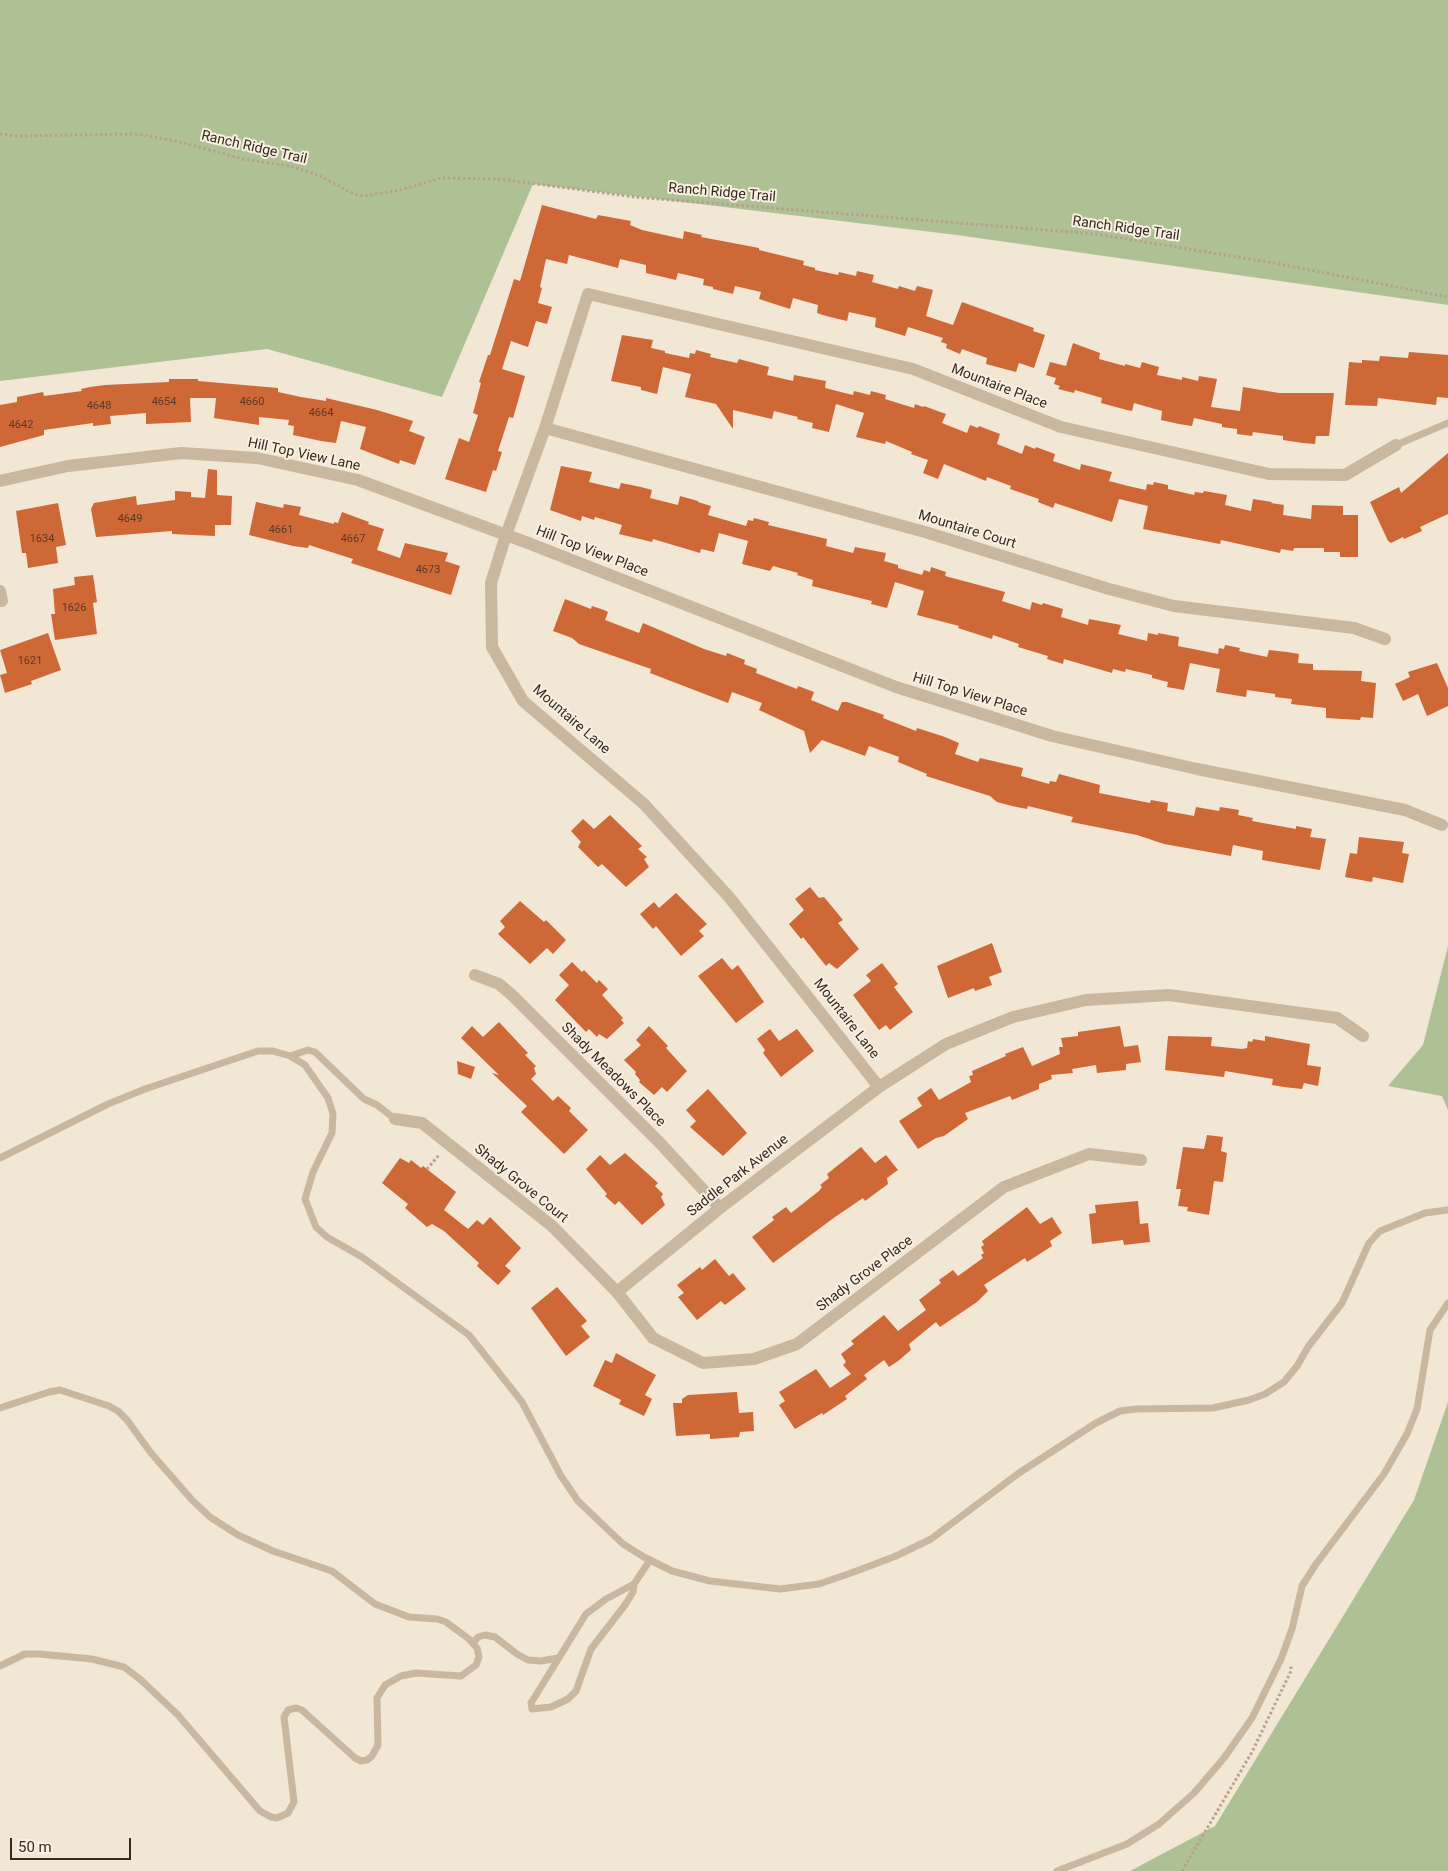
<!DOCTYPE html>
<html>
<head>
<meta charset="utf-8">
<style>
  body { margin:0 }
  #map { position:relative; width:1448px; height:1871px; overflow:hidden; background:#f2e6d4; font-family:Roboto,sans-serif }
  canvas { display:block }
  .scale { position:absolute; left:10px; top:1838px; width:121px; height:22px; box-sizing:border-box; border:2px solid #332a24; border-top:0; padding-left:6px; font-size:15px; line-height:18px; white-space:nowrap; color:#332a24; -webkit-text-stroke:4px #faf0e0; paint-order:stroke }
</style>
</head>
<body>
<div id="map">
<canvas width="1448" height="1871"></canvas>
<div class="scale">50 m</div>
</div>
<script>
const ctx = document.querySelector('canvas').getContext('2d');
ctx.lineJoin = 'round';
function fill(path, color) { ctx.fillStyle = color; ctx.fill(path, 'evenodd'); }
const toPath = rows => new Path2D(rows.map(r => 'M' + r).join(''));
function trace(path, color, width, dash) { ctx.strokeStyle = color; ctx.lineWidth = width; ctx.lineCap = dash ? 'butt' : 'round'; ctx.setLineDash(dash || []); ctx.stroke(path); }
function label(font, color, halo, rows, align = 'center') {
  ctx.font = font + ' Roboto,sans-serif'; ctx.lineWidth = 4; ctx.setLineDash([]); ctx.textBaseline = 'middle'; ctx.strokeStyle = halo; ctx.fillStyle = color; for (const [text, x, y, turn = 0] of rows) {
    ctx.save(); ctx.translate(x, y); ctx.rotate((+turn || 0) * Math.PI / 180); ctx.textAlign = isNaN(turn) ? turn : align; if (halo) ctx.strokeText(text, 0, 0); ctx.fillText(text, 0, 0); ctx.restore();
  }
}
fill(toPath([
  [0,0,1448,0,1448,305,957,235,533,184,442,397,267,349,0,381],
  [1448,946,1448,1110,1442,1096,1388,1086,1423,1045],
  [1448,1402,1448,1871,1130,1871,1215,1826,1414,1500]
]), '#aec194');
fill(toPath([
  [542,205,596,219,598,215,631,221,630,225,642,230,683,239,684,231,702,235,701,237,759,248,759,250,804,261,803,265,815,268,815,270,838,275,839,272,856,276,857,271,874,275,872,282,898,289,899,286,915,291,917,286,933,290,926,316,953,325,962,302,1034,328,1033,331,1045,335,1034,368,1019,363,1016,372,986,364,987,358,962,349,960,354,946,348,947,344,941,342,943,338,908,327,905,336,875,327,876,318,849,312,847,321,826,316,817,313,818,305,793,298,790,309,759,299,761,292,735,286,733,294,713,289,713,287,703,285,704,279,678,273,676,280,646,273,646,265,620,259,618,268,569,255,567,264,546,259,540,287,542,288,538,303,552,307,547,324,536,321,528,347,511,341,502,369,525,376,516,408,513,418,509,417,498,451,502,452,496,471,493,470,486,492,445,479,459,438,469,442,478,415,473,413,481,383,479,382,488,355,490,355,514,279,520,281],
  [622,335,653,340,651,348,665,351,665,353,689,358,690,353,695,354,696,350,711,354,710,357,737,363,739,359,769,367,767,375,793,381,794,375,826,381,825,388,853,395,854,391,870,395,871,391,886,395,885,399,914,408,915,404,923,407,924,406,946,414,942,423,967,433,970,425,978,428,979,426,1000,434,997,444,1022,454,1025,445,1035,449,1036,447,1055,454,1053,461,1080,470,1081,464,1112,472,1109,481,1128,486,1146,490,1147,484,1153,485,1154,482,1168,485,1168,489,1194,495,1195,492,1203,493,1204,491,1227,495,1225,505,1251,511,1253,499,1272,502,1271,503,1284,505,1283,515,1311,519,1312,505,1343,506,1343,515,1358,515,1358,557,1340,557,1340,552,1324,552,1324,548,1294,548,1293,551,1281,549,1280,553,1221,540,1220,544,1143,529,1148,506,1119,499,1112,522,1055,503,1053,508,1038,502,1039,499,1010,489,1011,486,987,477,986,481,944,464,938,479,923,473,928,460,911,454,912,452,886,441,885,444,856,437,864,413,836,404,829,432,812,428,813,423,797,419,798,417,774,411,772,419,733,410,733,429,716,404,685,397,691,374,663,367,657,394,641,390,641,387,611,381],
  [1073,343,1100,353,1099,359,1125,366,1125,364,1140,368,1142,362,1159,367,1157,375,1182,380,1182,377,1198,381,1199,376,1217,379,1211,407,1240,411,1243,387,1279,393,1334,393,1329,436,1316,436,1315,444,1303,443,1283,440,1283,436,1253,432,1252,436,1237,434,1237,429,1222,427,1222,424,1194,418,1192,426,1179,424,1161,420,1162,411,1134,403,1132,411,1127,410,1101,403,1102,398,1075,390,1074,393,1058,389,1060,386,1054,384,1056,378,1046,375,1050,362,1066,366],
  [1409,352,1448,355,1448,398,1437,397,1436,405,1378,398,1377,406,1345,405,1349,362,1362,363,1362,360,1379,361,1380,356,1408,358],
  [169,379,198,379,198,381,278,388,278,392,301,397,326,401,326,398,377,410,413,421,409,431,425,437,415,465,400,460,399,464,360,449,366,427,341,421,336,443,321,441,293,435,294,426,288,425,289,420,259,417,259,425,214,418,216,398,190,398,191,422,146,424,146,413,110,416,111,424,93,426,93,423,44,430,44,435,0,447,0,405,17,402,17,397,43,392,44,396,82,391,81,389,90,387,105,385,169,382],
  [1448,453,1448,514,1420,527,1422,531,1404,539,1403,537,1391,543,1388,541,1370,502,1399,487,1401,493],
  [561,466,592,472,589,482,619,489,621,483,641,487,652,490,650,498,678,505,680,496,698,501,698,502,711,506,708,515,746,526,748,520,753,521,754,518,769,522,768,525,827,539,826,546,853,553,855,547,886,553,884,561,898,565,898,568,922,575,924,570,930,572,931,567,946,572,945,576,1005,592,1002,601,1030,610,1032,602,1042,605,1043,603,1063,609,1061,617,1088,625,1089,619,1121,625,1118,634,1147,641,1148,633,1158,635,1158,633,1179,637,1178,646,1218,654,1219,648,1224,649,1225,645,1240,648,1239,651,1267,657,1269,650,1287,652,1299,654,1298,663,1313,664,1313,670,1362,671,1361,681,1376,683,1373,718,1361,717,1360,720,1326,718,1326,708,1291,704,1292,699,1275,697,1275,694,1247,690,1246,697,1216,692,1220,669,1190,663,1184,690,1167,687,1168,682,1152,678,1152,675,1126,669,1125,672,1113,669,1112,673,1064,659,1063,664,1047,659,1048,656,1018,647,1019,644,993,635,992,639,958,628,959,626,917,615,924,591,895,582,887,608,871,604,872,601,812,586,813,580,797,575,798,573,773,566,770,571,742,564,748,541,719,533,714,552,701,549,700,553,653,539,652,542,619,534,622,525,595,517,594,520,582,516,581,521,550,510],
  [208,469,217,470,217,495,232,496,231,525,215,525,215,536,172,534,172,531,96,537,91,509,94,503,136,496,137,505,175,500,175,491,191,492,191,497,205,498],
  [256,502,283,508,284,504,301,507,299,515,334,524,334,522,338,523,342,512,369,522,368,524,384,529,377,550,400,558,405,543,448,553,445,561,460,566,451,595,351,563,353,559,309,545,308,548,293,546,249,535],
  [58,503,66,545,56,547,58,563,28,568,26,553,22,553,16,511],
  [93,575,97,602,93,603,97,634,55,640,51,614,55,614,53,589,75,585,74,577],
  [565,599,591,609,592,606,604,610,608,612,605,620,639,633,643,623,704,649,726,656,727,653,745,660,744,664,757,669,756,673,797,689,798,686,814,692,811,700,838,711,842,702,847,702,884,715,883,718,916,731,917,728,945,737,959,743,955,754,978,762,980,758,1023,768,1021,776,1049,784,1050,781,1056,782,1059,774,1100,785,1099,793,1150,803,1151,800,1168,803,1167,811,1194,816,1196,807,1219,811,1220,807,1239,810,1238,815,1253,818,1252,821,1296,829,1296,826,1312,829,1310,837,1326,839,1320,870,1262,860,1263,851,1233,845,1231,856,1164,844,1137,835,1071,822,1073,817,1028,806,1027,809,1012,806,997,802,990,796,926,776,927,774,898,762,899,757,869,746,865,756,822,740,810,753,804,731,759,710,762,703,732,692,728,703,650,673,651,669,579,644,572,638,553,631],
  [48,633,61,670,31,681,32,684,5,693,0,675,7,673,0,650],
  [1437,663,1448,688,1448,706,1427,716,1418,694,1403,701,1395,684,1410,677,1408,672],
  [610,815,642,846,638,849,647,857,644,859,649,867,626,887,602,864,598,867,578,847,581,842,571,831,583,819,594,829],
  [1359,837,1404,842,1402,853,1409,854,1403,883,1373,877,1372,882,1345,877,1350,853,1357,854],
  [810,887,819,898,824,897,843,920,838,923,859,949,837,969,829,963,826,966,803,937,801,939,789,924,804,910,795,899],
  [676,893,707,924,699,931,704,936,681,956,656,926,653,929,640,914,654,902,659,908],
  [520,901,544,922,546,920,566,940,553,954,547,948,530,964,498,934,505,927,500,921],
  [992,943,1002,972,989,977,992,985,975,991,974,988,948,998,937,966],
  [722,958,732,970,738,965,764,1002,736,1023,698,976],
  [572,962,582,972,584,970,597,983,599,980,608,989,602,995,623,1018,621,1020,624,1023,607,1039,599,1034,597,1037,589,1029,586,1032,555,1000,569,985,559,975],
  [882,963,898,984,894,987,913,1012,890,1030,886,1025,879,1030,853,995,871,981,866,975],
  [499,1022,528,1053,525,1055,536,1066,534,1068,536,1074,531,1079,553,1101,558,1096,571,1108,569,1111,588,1130,564,1154,521,1112,527,1106,492,1073,499,1075,461,1038,472,1026,483,1037],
  [649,1026,668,1046,666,1048,687,1071,667,1092,662,1087,654,1095,639,1082,640,1080,635,1074,636,1072,624,1060,641,1045,636,1040],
  [1120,1026,1124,1047,1138,1045,1141,1062,1126,1064,1126,1070,1097,1073,1096,1065,1072,1069,1073,1073,1051,1075,1052,1079,1039,1084,1039,1089,1012,1100,1010,1096,965,1113,968,1119,944,1136,936,1138,918,1149,899,1121,922,1106,917,1098,931,1088,939,1100,971,1082,969,1076,973,1075,972,1071,1006,1056,1005,1054,1023,1047,1032,1066,1060,1054,1059,1047,1063,1047,1061,1038,1078,1036,1078,1032],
  [770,1029,779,1041,797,1029,814,1051,781,1077,763,1053,765,1050,757,1039],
  [1168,1036,1212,1037,1211,1046,1242,1049,1247,1048,1248,1041,1252,1042,1253,1039,1265,1041,1265,1036,1310,1044,1307,1065,1321,1067,1318,1086,1304,1083,1302,1089,1284,1087,1272,1085,1273,1079,1225,1071,1224,1077,1165,1070],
  [457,1061,475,1067,471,1079,458,1074],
  [708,1089,747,1133,723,1156,690,1127,696,1121,686,1110],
  [1207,1135,1223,1137,1221,1151,1227,1153,1223,1182,1214,1181,1209,1215,1187,1211,1188,1207,1178,1206,1181,1189,1176,1189,1183,1147,1204,1149],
  [861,1147,875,1163,886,1155,898,1170,887,1178,888,1184,865,1201,863,1198,835,1217,773,1263,752,1237,774,1220,772,1217,786,1207,791,1213,819,1191,822,1187,820,1185,829,1178,827,1174],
  [625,1153,658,1183,655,1186,663,1194,661,1197,665,1205,642,1225,619,1201,615,1205,605,1196,607,1194,586,1169,600,1155,610,1165],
  [400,1158,409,1163,411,1160,421,1168,423,1166,456,1192,444,1210,468,1229,477,1220,483,1225,490,1217,521,1248,505,1266,511,1271,498,1285,477,1266,479,1263,444,1231,432,1224,427,1227,405,1208,408,1204,382,1183],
  [1138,1201,1140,1224,1148,1223,1150,1242,1124,1245,1123,1240,1092,1244,1089,1214,1096,1213,1095,1205],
  [1027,1207,1040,1224,1052,1217,1062,1233,1050,1241,1052,1246,1027,1262,1025,1258,984,1285,988,1291,977,1302,940,1327,936,1322,909,1344,911,1350,898,1361,889,1367,884,1360,864,1375,867,1379,845,1396,847,1399,823,1415,822,1413,795,1429,779,1405,785,1401,779,1392,816,1369,830,1388,851,1374,843,1365,846,1362,841,1354,854,1344,851,1341,884,1315,898,1331,926,1310,919,1300,941,1283,939,1280,953,1270,958,1276,983,1258,981,1255,984,1253,981,1247,984,1245,982,1241],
  [715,1259,729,1276,733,1273,746,1289,725,1305,721,1301,697,1320,678,1297,684,1293,677,1285,700,1267,702,1270],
  [557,1287,587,1321,581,1326,590,1337,566,1356,531,1308],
  [616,1353,656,1375,645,1395,652,1399,644,1416,619,1404,621,1400,593,1386,605,1360,612,1363],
  [737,1392,739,1413,753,1412,754,1431,740,1432,739,1437,710,1439,710,1434,676,1436,673,1403,682,1403,682,1399,688,1395]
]), '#ce6836');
trace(toPath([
  [0,134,17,136,135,134,176,141,243,159,290,166,318,175,352,193,363,196,400,190,441,178,499,179,635,197,1096,234,1274,263,1448,297],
  [427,1169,439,1155],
  [1182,1871,1252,1752,1291,1671,1291,1665]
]), '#b6a18a', 3, [2.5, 2.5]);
trace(toPath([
  [1396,445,1448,423],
  [290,1056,308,1050,315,1052,364,1099,377,1105,395,1119],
  [0,1158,108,1104,145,1089,258,1051,273,1051,290,1056,305,1065,328,1098,333,1114,332,1133,313,1172,305,1199,316,1227,327,1237,362,1257,469,1335,522,1402,561,1476,578,1501,623,1544,644,1557,672,1571,710,1581,780,1589,819,1584,851,1573,896,1556,931,1539,1019,1473,1096,1423,1120,1411,1136,1409,1213,1408,1249,1400,1265,1394,1284,1382,1297,1366,1308,1347,1342,1303,1369,1243,1380,1231,1425,1213,1448,1210],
  [0,1408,49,1392,60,1390,109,1406,118,1411,127,1420,151,1453,192,1500,210,1517,238,1535,273,1551,332,1571,375,1604,409,1617,437,1619,446,1622,469,1639,477,1648,479,1657,476,1665,461,1676,416,1673,401,1676,385,1685,377,1698,378,1745,372,1756,367,1760,361,1761,355,1758,302,1710,296,1708,288,1710,284,1717,285,1725,294,1802,288,1813,277,1818,271,1817,260,1811,178,1715,141,1680,124,1667,92,1659,39,1654,25,1654,0,1666],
  [634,1584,633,1592,625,1605,591,1649,576,1691,568,1699,551,1707,532,1709,531,1703,586,1614,606,1599,634,1584,650,1560],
  [473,1643,478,1637,485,1635,495,1637,517,1654,528,1660,541,1661,558,1658],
  [1057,1871,1127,1844,1159,1824,1194,1793,1224,1758,1252,1718,1281,1659,1292,1629,1302,1586,1316,1564,1384,1474,1407,1434,1417,1409,1430,1330,1448,1303]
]), '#cab7a0', 7);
trace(toPath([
  [545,428,925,532,1109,589,1174,606,1354,628,1385,639],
  [0,481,68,466,181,453,257,458,358,480,528,543,896,687,1052,736,1197,769,1405,810,1442,825],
  [0,591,2,601],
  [475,975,499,984,513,996,659,1142,720,1208],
  [879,1087,729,897,644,804,523,701,492,647,491,583,506,535,545,428,588,294,913,369,1061,427,1269,474,1345,475,1396,445],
  [395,1119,422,1123,552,1226,617,1292,653,1338,703,1363,754,1359,797,1344,1004,1187,1089,1154,1141,1160],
  [617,1292,720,1208,879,1087,946,1044,1013,1017,1086,1000,1169,995,1337,1018,1363,1036]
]), '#cab7a0', 12);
label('11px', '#5a3a28', null, [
  ["4654",164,402],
  ["4660",252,402],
  ["4648",99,406],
  ["4664",321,413],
  ["4642",21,425],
  ["4649",130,519],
  ["4661",281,530],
  ["1634",42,539],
  ["4667",353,539],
  ["4673",428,570],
  ["1626",74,608],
  ["1621",30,661]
]);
label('14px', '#332a24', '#faf0e0', [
  ["Ranch Ridge Trail",254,148,13],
  ["Ranch Ridge Trail",722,193,5],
  ["Ranch Ridge Trail",1126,229,8],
  ["Mountaire Place",999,387,21],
  ["Hill Top View Lane",304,455,12],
  ["Mountaire Court",967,530,17],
  ["Hill Top View Place",592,552,21],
  ["Hill Top View Place",970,695,17],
  ["Mountaire Lane",571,720,41],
  ["Mountaire Lane",846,1019,52],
  ["Shady Meadows Place",613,1075,45],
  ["Saddle Park Avenue",738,1176,-38],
  ["Shady Grove Court",521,1184,39],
  ["Shady Grove Place",865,1274,-37]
]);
</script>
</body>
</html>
